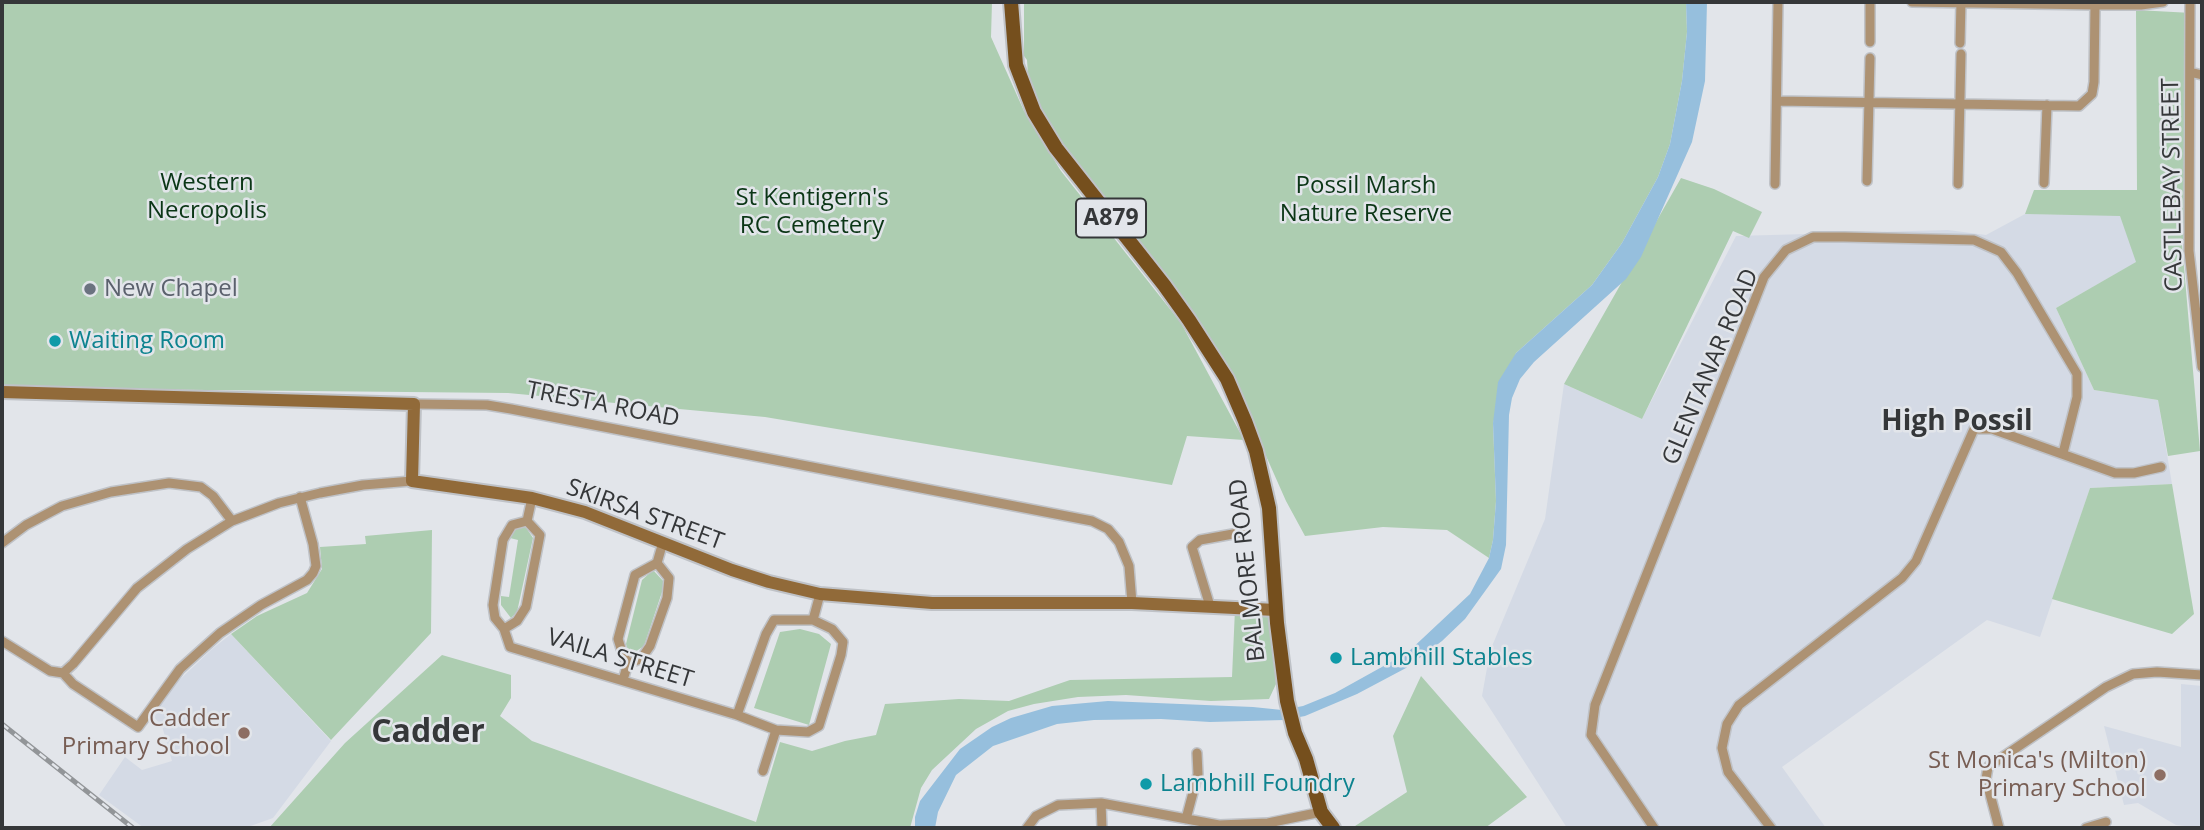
<!DOCTYPE html>
<html>
<head>
<meta charset="utf-8">
<style>
  body { margin:0 }
  #map { position:relative; width:2204px; height:830px; overflow:hidden; background:#e2e5ea; font-family:"Open Sans",sans-serif }
  canvas { display:block }
  .frame { position:absolute; inset:0; border:4px solid #353739; pointer-events:none }
</style>
</head>
<body>
<div id="map">
<canvas width="2204" height="830"></canvas>
<div class="frame"></div>
</div>
<script>
const ctx = document.querySelector('canvas').getContext('2d');
ctx.lineJoin = 'round';
function fill(path, color) { ctx.fillStyle = color; ctx.fill(path, 'evenodd'); }
const toPath = rows => new Path2D(rows.map(r => 'M' + r).join(''));
function trace(path, color, width, dash) { ctx.strokeStyle = color; ctx.lineWidth = width; ctx.lineCap = dash ? 'butt' : 'round'; ctx.setLineDash(dash || []); ctx.stroke(path); }
function label(font, color, halo, rows, align = 'center') {
  ctx.font = font + ' "Open Sans",sans-serif'; ctx.lineWidth = 5; ctx.setLineDash([]); ctx.textBaseline = 'middle'; ctx.strokeStyle = halo; ctx.fillStyle = color; for (const [text, x, y, turn = 0] of rows) {
    ctx.save(); ctx.translate(x, y); ctx.rotate((+turn || 0) * Math.PI / 180); ctx.textAlign = isNaN(turn) ? turn : align; if (halo) ctx.strokeText(text, 0, 0); ctx.fillText(text, 0, 0); ctx.restore();
  }
}
fill(toPath([
  [2025,214,2120,215,2137,262,2056,308,2094,390,2158,400,2172,484,2090,488,2040,637,1987,620,1782,767,1826,828,1567,828,1482,696,1490,651,1545,519,1564,384,1642,419,1736,236,1948,230,1986,235],
  [231,634,331,741,273,818,245,828,144,828,99,795,125,757,142,770,172,761,162,726,153,716,175,684,212,649],
  [2181,684,2202,686,2202,828,2176,825,2138,803,2124,805,2104,726,2181,747]
]), '#d4dae5');
fill(toPath([
  [2,2,992,2,991,37,1024,111,1061,171,1181,323,1244,440,1187,436,1172,485,765,417,508,393,2,388],
  [1024,2,1686,2,1687,32,1682,81,1670,144,1658,177,1622,243,1592,285,1516,353,1493,423,1496,501,1493,540,1489,558,1447,530,1383,527,1305,536,1286,501,1235,386,1129,230,1052,131,1029,89,1027,60,1024,56],
  [2136,10,2192,13,2194,240,2182,244,2200,451,2168,456,2158,400,2094,390,2056,308,2136,262,2120,216,2025,214,2034,190,2137,190],
  [1681,178,1714,189,1762,212,1749,238,1733,231,1642,419,1564,384],
  [2172,484,2194,614,2172,634,2052,599,2090,488],
  [517,526,525,526,533,538,517,612,511,618,501,605,501,596,509,597,518,540,510,538,512,530],
  [432,530,431,633,331,740,231,634,257,616,307,593,322,569,320,547,366,544,365,536],
  [653,570,665,583,644,646,635,652,628,651,626,644,642,580],
  [1235,609,1272,612,1276,684,1269,699,1211,701,1126,695,1078,697,1034,704,1008,711,976,729,932,770,921,788,910,828,269,828,345,743,442,655,511,675,511,698,500,716,532,741,756,822,780,742,812,751,845,741,876,735,885,704,959,699,1009,701,1070,680,1232,677],
  [800,629,819,634,831,644,809,725,754,708,780,632],
  [1421,676,1527,797,1485,828,1352,828,1407,792,1393,736]
]), '#adcdb1');
fill(toPath([
  [1686,2,1707,2,1705,81,1692,142,1641,257,1626,279,1534,362,1520,379,1512,398,1509,415,1506,545,1501,569,1465,619,1442,641,1406,668,1357,694,1305,716,1284,720,1210,722,1161,719,1094,720,1057,724,993,746,956,775,938,812,935,828,915,828,915,817,920,801,960,749,992,727,1011,718,1052,706,1108,701,1253,707,1282,710,1303,706,1335,693,1407,653,1470,594,1489,558,1493,540,1496,501,1493,423,1498,382,1516,353,1592,285,1622,243,1658,177,1670,144,1682,81,1687,32]
]), '#96bfdd');
const street = toPath([
  [1870,2,1870,42],
  [1912,2,2095,5,2141,5,2163,2],
  [2190,2,2189,251,2202,367],
  [1960,43,1961,2],
  [2190,72,2202,75],
  [1777,101,2079,106,2092,94,2094,82,2095,5],
  [1867,181,1870,58],
  [2044,183,2047,105],
  [1775,184,1778,2],
  [1958,184,1961,54],
  [414,404,487,405,511,409,1092,521,1108,529,1119,542,1129,566,1132,603],
  [527,521,512,525,503,540,493,605,495,618,504,629,510,647,737,715,776,730,808,732,819,726,841,655,843,642,832,629,813,620,774,620,766,634,737,715],
  [527,521,532,498],
  [2,543,26,525,62,506,111,492,169,483,201,487,213,496,232,521],
  [657,563,663,542],
  [1210,606,1192,547,1200,540,1244,532],
  [813,620,820,594],
  [504,629,517,621,526,607,540,535,527,521],
  [2,641,50,671,63,673,73,684,138,727,180,669,220,633,261,605,307,580,313,573,316,566,313,544,300,497],
  [628,663,641,659,650,646,667,598,669,578,657,563],
  [63,673,73,664,137,588,187,549,232,521,279,503,320,493,363,485,412,481],
  [623,680,628,663,623,655,618,639,635,575,657,563],
  [763,771,776,730],
  [1101,803,1102,828],
  [1186,819,1198,774,1197,753],
  [1027,828,1036,816,1058,805,1101,803,1219,825,1268,823,1321,812],
  [1654,828,1591,735,1595,705,1764,277,1786,250,1813,237,1844,237,1974,240,2001,252,2017,273,2077,374,2077,397,2063,453],
  [1771,828,1728,772,1722,748,1727,724,1739,705,1902,578,1916,561,1974,429,1992,429,2115,473,2134,473,2161,467],
  [1999,828,1986,779,1988,767,2106,687,2133,674,2157,672,2202,675],
  [2086,828,2106,822]
]);
const secondary = toPath([
  [2,392,414,404,412,481,532,498,585,512,732,570,769,582,820,594,932,603,1132,603,1276,610]
]);
const primary = toPath([
  [1011,2,1016,65,1034,112,1056,148,1164,285,1189,320,1227,379,1245,421,1256,451,1269,508,1277,623,1287,701,1295,733,1306,759,1321,812,1333,828]
]);
trace(street, '#bfc2c7', 12);
trace(secondary, '#bfc2c7', 16);
trace(primary, '#bfc2c7', 18);
trace(street, '#ad9273', 9);
trace(secondary, '#916a39', 12);
trace(primary, '#754f1d', 14);
const rail = toPath([
  [2,724,133,828]
]);
trace(rail, '#929598', 5);
trace(rail, '#e2e5ea', 2.5, [8]);
for (const [x, y, r, color] of [
  [90,289,7,"#6b7280"],
  [55,341,7,"#0f9aa8"],
  [1336,658,7,"#0f9aa8"],
  [244,733,7,"#8d6e63"],
  [2160,775,7,"#8d6e63"],
  [1146,784,7,"#0f9aa8"]
]) { const dot = new Path2D(); dot.arc(x, y, r, 0, 2 * Math.PI); ctx.fillStyle = color; ctx.fill(dot); trace(dot, '#e2e5ea', 2.5); }
for (const [x, y, w] of [
  [1111,218,70]
]) { const box = new Path2D(); box.roundRect(x - w / 2, y - 19.5, w, 39, 5); ctx.fillStyle = '#e2e5ea'; ctx.fill(box); trace(box, '#353739', 2); }
label('bold 23px', '#353739', null, [
  ["A879",1111,218]
]);
label('24px', '#0b3616', '#e2e5ea', [
  ["Western",207,183],
  ["Necropolis",207,211],
  ["Possil Marsh",1366,186],
  ["Nature Reserve",1366,214],
  ["St Kentigern's",812,198],
  ["RC Cemetery",812,226]
]);
label('24px', '#353739', '#e2e5ea', [
  ["CASTLEBAY STREET",2173,185,-91],
  ["GLENTANAR ROAD",1711,367,-67],
  ["TRESTA ROAD",603,405,11],
  ["SKIRSA STREET",645,515,20],
  ["BALMORE ROAD",1248,570,-96],
  ["VAILA STREET",620,659,17]
]);
label('24px', '#5b616d', '#e2e5ea', [
  ["New Chapel",104,289]
], 'left');
label('24px', '#0d838f', '#e2e5ea', [
  ["Waiting Room",69,341],
  ["Lambhill Stables",1350,658],
  ["Lambhill Foundry",1160,784]
], 'left');
label('24px', '#785e54', '#e2e5ea', [
  ["Cadder",230,719],
  ["Primary School",230,747],
  ["St Monica's (Milton)",2146,761],
  ["Primary School",2146,789]
], 'right');
label('bold 28px', '#353739', '#e2e5ea', [
  ["High Possil",1957,422]
]);
label('bold 32px', '#353739', '#e2e5ea', [
  ["Cadder",428,733]
]);
</script>
</body>
</html>
